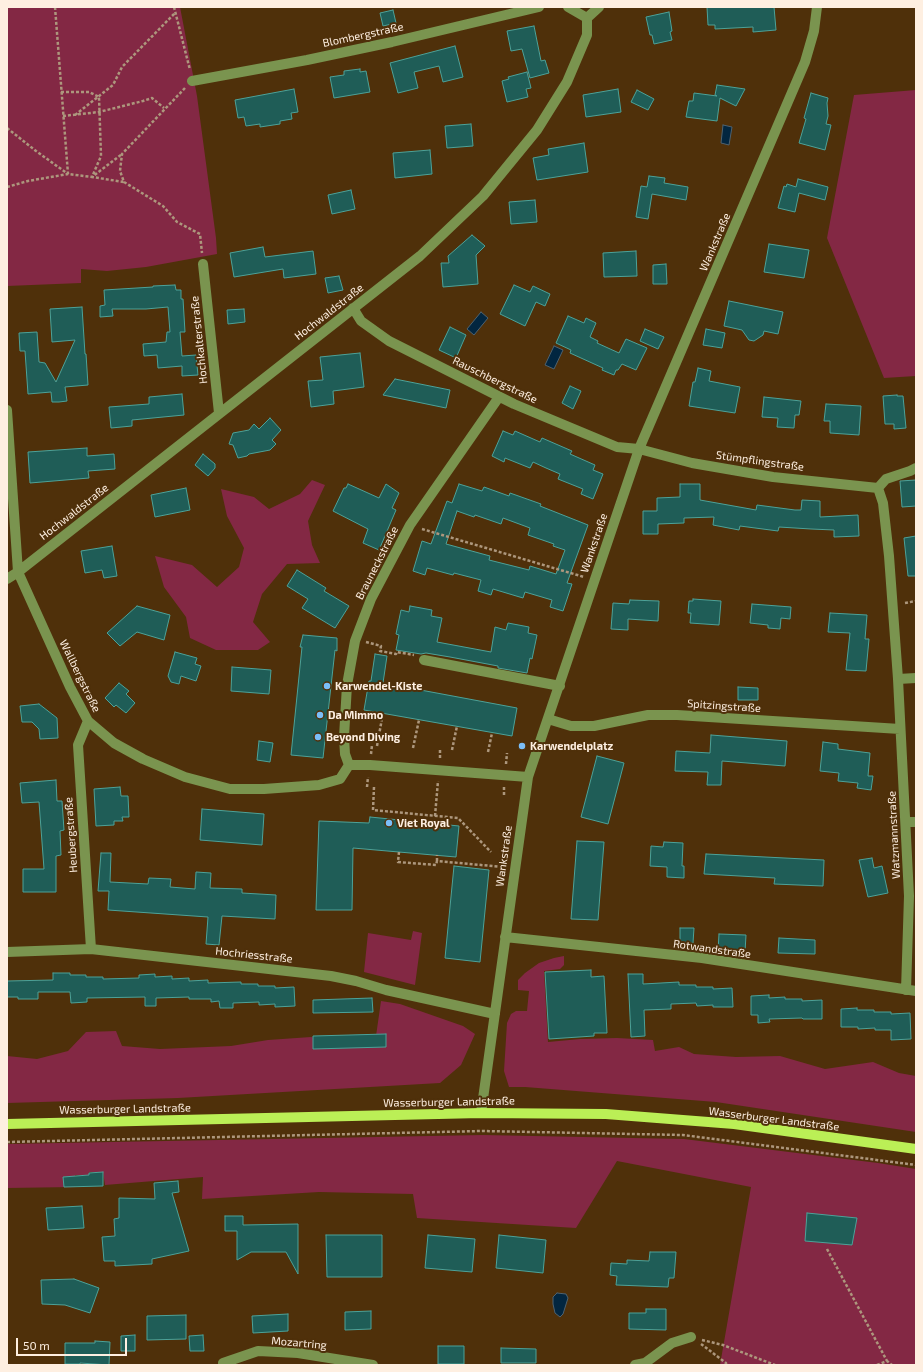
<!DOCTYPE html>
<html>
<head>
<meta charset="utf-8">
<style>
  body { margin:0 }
  #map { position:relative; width:923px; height:1372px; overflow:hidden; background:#4f300a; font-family:"Exo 2",sans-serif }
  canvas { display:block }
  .frame { position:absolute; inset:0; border:8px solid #feefe1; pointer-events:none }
  .scale { position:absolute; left:16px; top:1338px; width:111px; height:18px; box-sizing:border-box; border:2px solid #feefe1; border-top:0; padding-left:5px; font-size:12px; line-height:14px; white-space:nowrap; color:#feefe1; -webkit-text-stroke:3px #4f300a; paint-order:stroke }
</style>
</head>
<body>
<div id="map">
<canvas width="923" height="1372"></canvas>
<div class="frame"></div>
<div class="scale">50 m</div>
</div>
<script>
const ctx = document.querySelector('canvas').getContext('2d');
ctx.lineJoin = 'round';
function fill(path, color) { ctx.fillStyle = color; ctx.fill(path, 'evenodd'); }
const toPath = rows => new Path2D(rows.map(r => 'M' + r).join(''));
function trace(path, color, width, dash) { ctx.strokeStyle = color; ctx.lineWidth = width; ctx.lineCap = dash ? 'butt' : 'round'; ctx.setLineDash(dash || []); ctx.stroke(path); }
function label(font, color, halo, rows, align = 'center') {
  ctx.font = font + ' "Exo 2",sans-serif'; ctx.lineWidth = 4; ctx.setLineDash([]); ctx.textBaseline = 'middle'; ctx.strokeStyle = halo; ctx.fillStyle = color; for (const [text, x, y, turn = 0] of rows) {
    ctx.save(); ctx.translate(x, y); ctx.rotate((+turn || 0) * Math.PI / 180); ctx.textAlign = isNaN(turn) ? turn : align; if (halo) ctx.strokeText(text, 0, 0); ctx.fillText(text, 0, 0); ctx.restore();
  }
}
fill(toPath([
  [7,7,180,7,197,96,216,238,217,254,146,267,107,271,81,269,81,283,7,286],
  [916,90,916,376,884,378,827,238,854,95],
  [312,480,325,485,308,521,312,545,320,563,287,564,262,594,253,622,270,642,258,650,216,650,190,638,186,617,164,587,155,556,192,565,217,587,239,567,244,548,227,516,221,489,254,497,269,509,300,494],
  [413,931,422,933,415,985,364,972,368,933,411,940],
  [564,956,564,965,560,969,544,971,548,1042,580,1039,617,1038,653,1040,655,1051,679,1047,694,1054,736,1057,780,1056,825,1069,873,1062,899,1073,916,1076,916,1132,716,1102,525,1087,509,1087,504,1071,507,1023,511,1014,516,1011,527,1011,529,991,518,990,518,980,525,973,539,963,554,958],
  [381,1001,400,1004,463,1026,475,1034,461,1065,440,1083,178,1098,7,1103,7,1056,37,1059,68,1051,86,1032,116,1031,122,1046,160,1049,231,1046,268,1040,311,1037,363,1047,376,1036],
  [483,1135,684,1139,878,1163,916,1169,916,1365,720,1365,751,1187,617,1161,576,1228,417,1218,413,1194,319,1192,202,1199,203,1177,105,1185,103,1172,89,1172,89,1175,75,1175,75,1187,7,1188,7,1144]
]), '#832844');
const water = toPath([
  [723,125,732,127,729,145,721,143,723,125],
  [481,312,488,318,474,335,467,329,481,312],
  [554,346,563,350,554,369,545,365,554,346],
  [557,1293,566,1294,568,1298,563,1314,560,1317,555,1313,553,1304,553,1297,557,1293]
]);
fill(water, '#022640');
trace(water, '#4e6270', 1);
const building = toPath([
  [707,7,774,7,776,30,753,32,753,27,715,29,715,25,708,25,707,7],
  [393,10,396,23,383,26,380,13,393,10],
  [669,12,672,31,670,32,672,40,654,44,652,35,650,35,646,17,669,12],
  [534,26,541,61,545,60,549,73,530,78,522,49,511,51,507,31,534,26],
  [455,46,463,77,443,82,439,66,414,72,418,88,398,93,390,63,455,46],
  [360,69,360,72,366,71,370,92,334,98,330,77,344,75,344,71,360,69],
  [527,72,531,88,526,89,528,97,507,102,502,81,509,79,508,77,527,72],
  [717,85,745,89,736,106,720,98,717,121,686,117,689,101,693,101,694,93,717,96,715,95,717,85],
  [294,89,298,112,291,113,292,119,280,121,280,124,260,127,260,124,246,126,244,117,238,118,235,100,294,89],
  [618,89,621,112,586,117,583,95,618,89],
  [637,90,654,99,648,110,631,102,637,90],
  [811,93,828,98,827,103,828,116,826,124,831,125,825,150,799,143,806,119,804,118,811,93],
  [471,124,473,146,447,148,445,126,471,124],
  [584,143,588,172,537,180,533,158,549,155,548,149,584,143],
  [430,150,432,174,395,178,393,153,430,150],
  [649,176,665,178,664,183,688,187,686,200,652,194,648,219,636,217,641,186,647,187,649,176],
  [798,179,828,187,825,200,799,193,795,212,778,208,784,186,786,187,787,184,796,187,798,179],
  [351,190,355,209,332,214,328,195,351,190],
  [535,200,537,222,511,224,509,202,535,200],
  [472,235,485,246,476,255,478,284,443,287,441,263,449,263,448,256,472,235],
  [769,244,809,250,804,278,764,272,769,244],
  [263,247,265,257,313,251,316,274,284,278,283,269,234,277,230,253,263,247],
  [636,251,637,276,604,277,603,253,636,251],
  [666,264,667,284,653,284,653,265,666,264],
  [339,276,343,290,328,293,325,278,339,276],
  [175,285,176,290,181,290,181,299,183,299,185,332,180,332,182,356,196,355,198,375,182,376,182,366,158,368,157,355,144,356,143,344,166,342,167,332,170,332,168,307,146,309,112,309,113,316,100,317,100,306,105,305,104,290,153,287,153,286,175,285],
  [514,285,530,292,533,286,550,294,545,306,536,302,525,326,500,314,514,285],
  [729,301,783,312,778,334,764,331,763,335,754,341,749,340,742,330,724,326,729,301],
  [82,307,85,354,86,354,88,385,65,387,67,401,59,402,52,402,51,392,28,394,25,351,20,351,19,333,37,332,39,362,45,363,56,382,75,340,52,342,50,309,82,307],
  [244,309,245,322,228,324,227,310,244,309],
  [568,316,584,323,586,318,596,323,590,337,598,341,597,343,619,353,626,339,647,348,636,370,622,364,618,370,616,370,614,375,602,370,603,368,570,353,571,350,556,343,568,316],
  [450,327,466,335,456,358,439,350,450,327],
  [645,329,664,337,658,349,640,341,645,329],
  [706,329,725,333,722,348,703,345,706,329],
  [360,353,364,387,333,391,334,404,311,407,308,381,323,380,320,357,360,353],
  [698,368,711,371,709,381,740,387,735,413,689,406,693,382,695,382,698,368],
  [395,379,450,390,446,408,383,395,395,379],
  [570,386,581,391,573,409,562,403,570,386],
  [182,394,184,415,132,420,132,426,111,428,109,407,149,404,149,397,182,394],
  [897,395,897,396,903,396,906,428,894,429,894,424,885,424,883,396,897,395],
  [764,397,801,401,799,415,795,415,794,428,777,427,778,418,762,417,764,397],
  [826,404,861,406,859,435,830,433,830,421,824,421,826,404],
  [270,418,281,430,272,440,276,444,270,450,249,454,247,456,238,458,233,445,229,444,233,433,249,430,254,424,259,429,270,418],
  [503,431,513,435,515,431,540,442,542,438,572,451,570,454,595,465,593,470,603,474,593,499,581,494,583,489,558,479,560,474,546,468,533,462,530,468,505,458,504,462,492,456,503,431],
  [87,448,87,456,114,454,115,469,88,471,89,478,30,483,28,452,87,448],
  [203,454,215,464,215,468,208,476,195,465,203,454],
  [916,480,916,506,902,507,900,481,916,480],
  [348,484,379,498,386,484,399,493,392,508,396,510,379,550,363,543,368,529,333,511,344,488,346,488,348,484],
  [459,484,482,491,484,487,509,496,510,493,541,504,540,506,588,525,567,583,572,584,563,611,550,607,552,600,525,592,523,598,493,589,491,595,478,591,481,580,454,573,453,575,427,568,425,575,413,571,422,541,431,544,447,501,452,503,459,484],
  [457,511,474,517,475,515,501,524,503,518,530,528,528,535,554,544,553,546,565,550,556,574,530,566,529,570,489,560,490,556,446,544,457,511],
  [680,484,700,484,700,500,756,510,757,505,795,510,801,510,802,500,820,501,820,517,858,515,859,536,834,537,834,530,811,529,779,527,778,531,740,526,739,530,713,525,714,517,684,518,684,523,658,524,658,534,643,534,643,511,657,511,657,498,680,497,680,484],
  [186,488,190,510,155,517,151,495,186,488],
  [916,536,916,576,908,576,904,538,916,536],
  [112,546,117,576,104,578,102,570,85,573,81,551,112,546],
  [297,570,326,588,324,591,349,606,335,628,302,608,308,599,287,586,297,570],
  [693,599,721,601,719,625,690,623,691,613,688,613,689,601,693,601,693,599],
  [630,600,659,601,658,621,628,619,628,630,611,629,613,603,629,604,630,600],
  [752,604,791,607,790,619,781,618,780,629,768,628,768,625,750,623,752,604],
  [137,606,170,615,164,640,137,632,120,646,107,633,137,606],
  [410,606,432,610,431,616,442,618,437,642,491,652,495,627,506,630,508,623,529,627,528,633,537,635,532,659,530,658,527,673,498,668,498,666,450,657,426,653,421,654,396,650,399,635,396,634,401,610,409,612,410,606],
  [830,613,867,615,865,639,869,639,866,671,846,670,850,633,828,632,830,613],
  [303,635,337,638,337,651,335,650,323,758,291,755,302,647,300,647,303,635],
  [175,652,197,658,195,664,201,666,196,681,181,676,179,684,171,682,168,676,175,652],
  [375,654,387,656,383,683,517,708,512,736,364,710,369,681,371,681,375,654],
  [232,667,271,670,269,694,231,691,232,667],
  [119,683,129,691,126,694,135,703,126,713,116,705,114,707,105,698,119,683],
  [738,687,758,688,758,700,738,700,738,687],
  [39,704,57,718,58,738,40,739,39,729,32,722,22,722,20,706,39,704],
  [711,735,787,741,785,766,722,761,721,785,707,785,708,772,675,771,676,751,710,753,711,735],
  [259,741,273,743,270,762,257,760,259,741],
  [823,742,838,744,838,749,870,753,868,776,873,776,871,790,857,788,858,783,838,781,839,773,820,771,823,742],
  [597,756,624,763,608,824,581,817,597,756],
  [56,780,57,801,62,801,64,830,60,831,61,855,56,856,56,892,23,892,23,869,44,869,39,802,22,803,20,783,56,780],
  [120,787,121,796,128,796,129,817,122,817,123,821,114,821,114,825,96,826,94,789,120,787],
  [202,809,264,814,262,845,200,840,202,809],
  [370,817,459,826,456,857,353,848,352,910,316,910,319,821,369,823,370,817],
  [577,841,604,842,598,920,571,919,577,841],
  [664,842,683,843,682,866,684,866,684,878,667,877,667,867,650,866,651,846,663,847,664,842],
  [101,853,111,853,110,882,148,884,149,878,171,879,170,887,195,889,196,872,211,873,210,888,242,889,242,893,276,895,275,919,222,916,219,945,206,944,208,917,108,910,109,891,98,891,101,853],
  [706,854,824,860,823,886,774,884,775,878,704,874,706,854],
  [872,858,874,868,882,866,888,893,868,897,859,860,872,858],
  [454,866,489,870,480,962,445,958,454,866],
  [680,928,694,928,693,943,680,942,680,928],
  [719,934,746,935,745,952,718,951,719,934],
  [779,938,815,940,815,954,778,953,779,938],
  [591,970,591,977,604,976,607,1033,594,1033,594,1036,549,1039,545,972,591,970],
  [53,973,70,973,70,975,86,975,86,977,103,977,103,979,139,978,139,975,155,974,155,977,172,976,172,979,189,978,189,981,208,980,208,983,241,982,241,984,258,984,258,986,275,986,275,988,294,987,295,1006,275,1007,275,1004,259,1005,259,1002,233,1003,233,1008,220,1008,219,1001,211,1002,211,999,189,999,189,997,156,998,156,1006,145,1006,145,997,87,998,87,1002,71,1003,70,992,38,992,38,999,18,999,18,997,7,997,7,981,53,980,53,973],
  [628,974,643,974,643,984,679,982,679,985,696,985,696,987,713,987,713,989,732,988,733,1007,713,1007,713,1005,697,1006,696,1003,671,1004,671,1009,644,1010,645,1036,631,1037,628,974],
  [769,995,769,998,785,997,785,999,802,999,802,1001,822,1000,822,1019,803,1019,802,1018,769,1019,770,1022,758,1023,758,1015,751,1015,751,996,769,995],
  [372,998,373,1012,313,1013,313,1000,372,998],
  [857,1008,857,1010,874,1010,874,1012,891,1012,891,1014,910,1013,911,1039,891,1040,891,1030,875,1030,875,1028,858,1029,858,1027,841,1027,841,1009,857,1008],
  [386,1034,386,1047,313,1049,313,1036,386,1034],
  [103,1172,103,1186,64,1187,63,1177,89,1175,89,1173,103,1172],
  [178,1181,179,1192,172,1193,189,1251,152,1259,152,1264,115,1266,115,1261,104,1261,102,1237,115,1236,114,1219,119,1218,119,1198,155,1199,154,1183,178,1181],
  [82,1206,84,1228,48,1230,46,1208,82,1206],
  [807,1213,857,1218,852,1245,805,1241,807,1213],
  [225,1216,243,1216,243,1225,298,1224,298,1274,286,1252,251,1252,237,1260,237,1231,225,1231,225,1216],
  [326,1235,382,1235,382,1277,327,1277,326,1235],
  [428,1235,475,1239,472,1272,425,1268,428,1235],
  [499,1235,546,1240,543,1273,496,1268,499,1235],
  [650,1252,676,1252,674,1278,669,1278,668,1287,616,1285,617,1276,610,1275,611,1263,627,1264,627,1260,649,1261,650,1252],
  [74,1279,99,1288,90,1313,65,1305,42,1304,41,1280,74,1279],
  [646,1309,666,1309,666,1330,629,1329,629,1313,646,1313,646,1309],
  [371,1311,371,1329,345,1330,345,1312,371,1311],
  [288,1314,288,1331,253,1333,252,1316,288,1314],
  [186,1315,186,1339,147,1340,147,1316,186,1315],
  [135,1335,135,1351,121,1351,121,1336,135,1335],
  [203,1335,204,1351,190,1351,189,1336,203,1335],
  [95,1341,110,1342,109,1365,80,1363,80,1364,65,1364,65,1343,95,1343,95,1341],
  [438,1346,464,1346,464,1364,438,1364,438,1346],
  [501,1348,536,1349,536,1363,501,1363,501,1348]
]);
fill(building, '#1f5d57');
trace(building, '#4ca299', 1);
trace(toPath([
  [55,7,68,174],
  [174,7,190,70],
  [185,88,122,154,120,171,124,182,163,206,177,222,200,234,202,253],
  [61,92,89,92,99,97,101,156,92,177,124,182],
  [75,115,113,85,122,67,175,13],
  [63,116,99,112,143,101,152,98,164,108],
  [7,128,36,151,68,174],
  [7,187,28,181,68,174,92,177,122,154],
  [422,529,584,577],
  [905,603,916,601],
  [366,642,381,646,380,651,396,654,397,652,414,655],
  [377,746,383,713],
  [413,748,419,720],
  [452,750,457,726],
  [488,752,492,733],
  [371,754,372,745],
  [440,758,440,749],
  [506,764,507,753],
  [367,787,368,777],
  [374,787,373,810,458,818,491,852],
  [504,795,504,787],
  [435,816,438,781],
  [399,852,398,862,436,865,437,861,503,867],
  [437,861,437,855],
  [7,1142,482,1131,683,1135,916,1165],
  [827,1249,887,1361],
  [702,1340,723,1345,775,1365],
  [701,1344,726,1363,726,1365],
  [877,1365,887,1361,892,1365]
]), '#ad977d', 2.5, [3, 2]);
trace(toPath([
  [568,7,587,18],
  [192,81,307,60,392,42,539,7],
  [203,264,219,413],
  [353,308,361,321,389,341,514,404,617,447,639,449,692,463,773,477,878,488],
  [7,410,18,572,70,687,88,721,114,743,143,759,185,777,230,789,264,789,319,785,340,779,349,765],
  [878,488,883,503,889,556,898,679,909,896,906,990],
  [878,488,886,479,910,471,916,468],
  [7,579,18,572,420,256,483,196,537,130,567,82,587,35,587,18,599,7],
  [424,660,560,686],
  [898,679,916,678],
  [548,719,571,726,594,726,648,715,677,715,900,729],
  [88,721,78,745,91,949],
  [349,765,345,754,344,737,347,685,355,641,371,599,410,525,499,397],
  [349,765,370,765,528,777],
  [906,822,916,822],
  [505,937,702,958,916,991],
  [7,952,91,949,331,976,356,981,386,990,495,1014],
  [481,1113,528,777,639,449,805,62,814,31,817,7],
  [223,1363,258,1351,298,1353,373,1365],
  [635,1365,645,1363,672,1343,691,1337]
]), '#7a944f', 10);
trace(toPath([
  [7,1124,481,1113,606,1114,734,1124,916,1149]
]), '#bbef56', 10);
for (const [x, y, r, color] of [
  [327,686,4,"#7bbef8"],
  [320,715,4,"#7bbef8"],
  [318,737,4,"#7bbef8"],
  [522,746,4,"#7bbef8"],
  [389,823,4,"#7bbef8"]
]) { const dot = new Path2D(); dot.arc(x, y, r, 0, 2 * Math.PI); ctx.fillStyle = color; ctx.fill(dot); trace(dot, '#4f300a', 1.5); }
label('11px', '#feefe1', '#4f300a', [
  ["Blombergstraße",363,35,-12],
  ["Wankstraße",715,242,-67],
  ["Hochwaldstraße",329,312,-38],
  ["Hochkalterstraße",199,340,-96],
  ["Rauschbergstraße",495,380,26],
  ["Stümpflingstraße",760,461,8],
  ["Hochwaldstraße",74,512,-38],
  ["Wankstraße",594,543,-71],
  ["Brauneckstraße",377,563,-63],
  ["Wallbergstraße",80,676,64],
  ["Spitzingstraße",724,706,4],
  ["Heubergstraße",71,835,-94],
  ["Watzmannstraße",894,835,-93],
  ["Wankstraße",504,856,-82],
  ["Rotwandstraße",712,949,8],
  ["Hochriesstraße",254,955,6],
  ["Wasserburger Landstraße",449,1102,-1],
  ["Wasserburger Landstraße",125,1109,-1],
  ["Wasserburger Landstraße",774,1119,7],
  ["Mozartring",299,1343,5]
]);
label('bold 11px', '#feefe1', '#4f300a', [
  ["Karwendel-Kiste",335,686],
  ["Da Mimmo",328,715],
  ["Beyond Diving",326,737],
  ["Karwendelplatz",530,746],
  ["Viet Royal",397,823]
], 'left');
</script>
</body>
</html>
